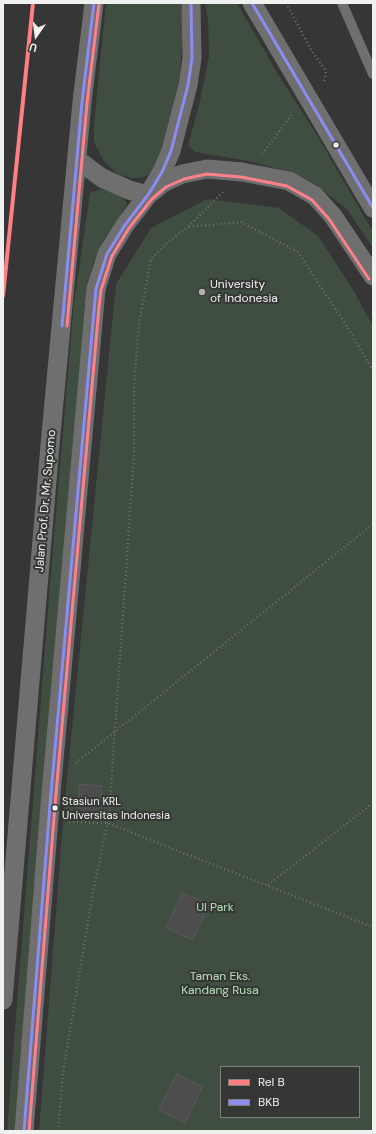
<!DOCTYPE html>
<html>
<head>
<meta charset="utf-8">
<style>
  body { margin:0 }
  #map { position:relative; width:376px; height:1134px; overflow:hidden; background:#363636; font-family:"DM Sans",sans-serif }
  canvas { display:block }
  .frame { position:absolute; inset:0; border:4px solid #f0f2f0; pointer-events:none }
  .legend { position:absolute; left:220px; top:1066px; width:140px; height:52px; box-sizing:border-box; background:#353735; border:1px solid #808280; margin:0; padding:5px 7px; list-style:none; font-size:12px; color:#f0f2f0 }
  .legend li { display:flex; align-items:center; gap:8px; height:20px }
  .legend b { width:20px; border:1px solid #808280 }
  .north { position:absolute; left:16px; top:16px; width:40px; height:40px; -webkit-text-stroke:3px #353735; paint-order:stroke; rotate:194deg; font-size:11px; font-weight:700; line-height:16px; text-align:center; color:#f0f2f0 }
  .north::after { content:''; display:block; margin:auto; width:14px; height:18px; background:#f0f2f0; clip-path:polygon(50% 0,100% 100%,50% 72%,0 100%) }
</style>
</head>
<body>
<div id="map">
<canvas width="376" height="1134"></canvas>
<div class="frame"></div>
<ul class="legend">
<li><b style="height:5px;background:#ff8083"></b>Rel B</li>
<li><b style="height:5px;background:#8c8cf3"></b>BKB</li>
</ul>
<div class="north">U</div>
</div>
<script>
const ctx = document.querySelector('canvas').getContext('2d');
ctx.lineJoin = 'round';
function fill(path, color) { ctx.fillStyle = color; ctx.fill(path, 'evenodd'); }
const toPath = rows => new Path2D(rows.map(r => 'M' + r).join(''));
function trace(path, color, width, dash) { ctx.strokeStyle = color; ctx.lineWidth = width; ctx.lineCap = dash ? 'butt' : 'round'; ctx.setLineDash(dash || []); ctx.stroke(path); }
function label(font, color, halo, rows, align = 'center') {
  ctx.font = font + ' "DM Sans",sans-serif'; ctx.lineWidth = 4; ctx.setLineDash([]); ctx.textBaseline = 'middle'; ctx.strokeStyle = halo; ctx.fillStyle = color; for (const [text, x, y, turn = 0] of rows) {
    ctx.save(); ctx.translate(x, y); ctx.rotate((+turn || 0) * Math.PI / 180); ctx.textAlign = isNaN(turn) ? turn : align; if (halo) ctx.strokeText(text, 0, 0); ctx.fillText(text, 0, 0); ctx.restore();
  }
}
fill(toPath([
  [106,3,181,3,183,33,179,81,160,160,151,173,141,178,131,178,118,174,103,160,94,142,94,124],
  [205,3,237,3,276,71,315,132,373,232,373,248,347,209,316,185,290,172,249,161,195,152,188,145,199,106,209,56,208,19],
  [101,189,115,193,124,199,127,205,102,243,93,263,89,283,15,1131,7,1131,51,572,74,303,90,193],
  [207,199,279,208,318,236,352,288,373,326,373,1131,39,1131,64,809,116,284,151,228],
  [221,1067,359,1067,359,1117,221,1117]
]), '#404e41');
const building = toPath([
  [80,784,102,786,100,814,78,812,80,784],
  [182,893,209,904,193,940,166,928,182,893],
  [177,1074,202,1087,185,1123,159,1110,177,1074]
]);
fill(building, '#4d4d4d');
trace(building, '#595959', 1);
trace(toPath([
  [286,3,313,53,326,71,324,83],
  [262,154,293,113],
  [189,227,241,222,298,252,346,325,373,371],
  [76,763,373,524],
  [69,822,107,823,373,927],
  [268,885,373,803],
  [58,1131,63,1073,93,891,109,816,134,455,134,385,139,324,145,291,151,259,168,242,188,227,223,192]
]), '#6f6f6f', 2.5, [1, 3]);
trace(toPath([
  [342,3,373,74]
]), '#6e6f6e', 10);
trace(toPath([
  [252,3,373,208],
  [78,160,102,178,129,190,148,195],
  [152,192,163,183,182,174,207,169,242,172,289,181,315,196,333,216,373,276],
  [3,1000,51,434,82,102,94,3],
  [24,1131,50,805,96,289,107,254,125,225,148,195,162,172,171,151,188,85,192,58,191,3]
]), '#6e6f6e', 19);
trace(toPath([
  [252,3,373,208],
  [62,326,82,102,94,3],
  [24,1131,50,805,96,289,107,254,125,225,148,195,162,172,171,151,188,85,192,58,191,3]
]), '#8c8cf3', 3);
trace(toPath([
  [67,326,87,103,99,4],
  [29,1131,55,805,99,307,101,290,112,256,129,228,152,199,166,187,184,179,207,174,241,177,287,186,312,200,329,219,369,279]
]), '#ff808c', 3);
trace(toPath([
  [3,296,33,3]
]), '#ff8083', 4);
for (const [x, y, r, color] of [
  [336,145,3.5,"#f0f2f0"],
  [202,292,4,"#afb0af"],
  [55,808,3.5,"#f0f2f0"]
]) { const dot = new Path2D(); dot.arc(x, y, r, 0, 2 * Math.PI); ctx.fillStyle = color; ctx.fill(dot); trace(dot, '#353735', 1.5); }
label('11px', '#f0f2f0', '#353735', [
  ["Stasiun KRL",62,802],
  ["Universitas Indonesia",62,816]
], 'left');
label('12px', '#f0f2f0', '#353735', [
  ["University",210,285],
  ["of Indonesia",210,299]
], 'left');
label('12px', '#f0f2f0', '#353735', [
  ["Jalan Prof. Dr. Mr. Supomo",46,501,-85]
]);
label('12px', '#b3e1b6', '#353735', [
  ["UI Park",215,908],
  ["Taman Eks.",220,977],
  ["Kandang Rusa",220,991]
]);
</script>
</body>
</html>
